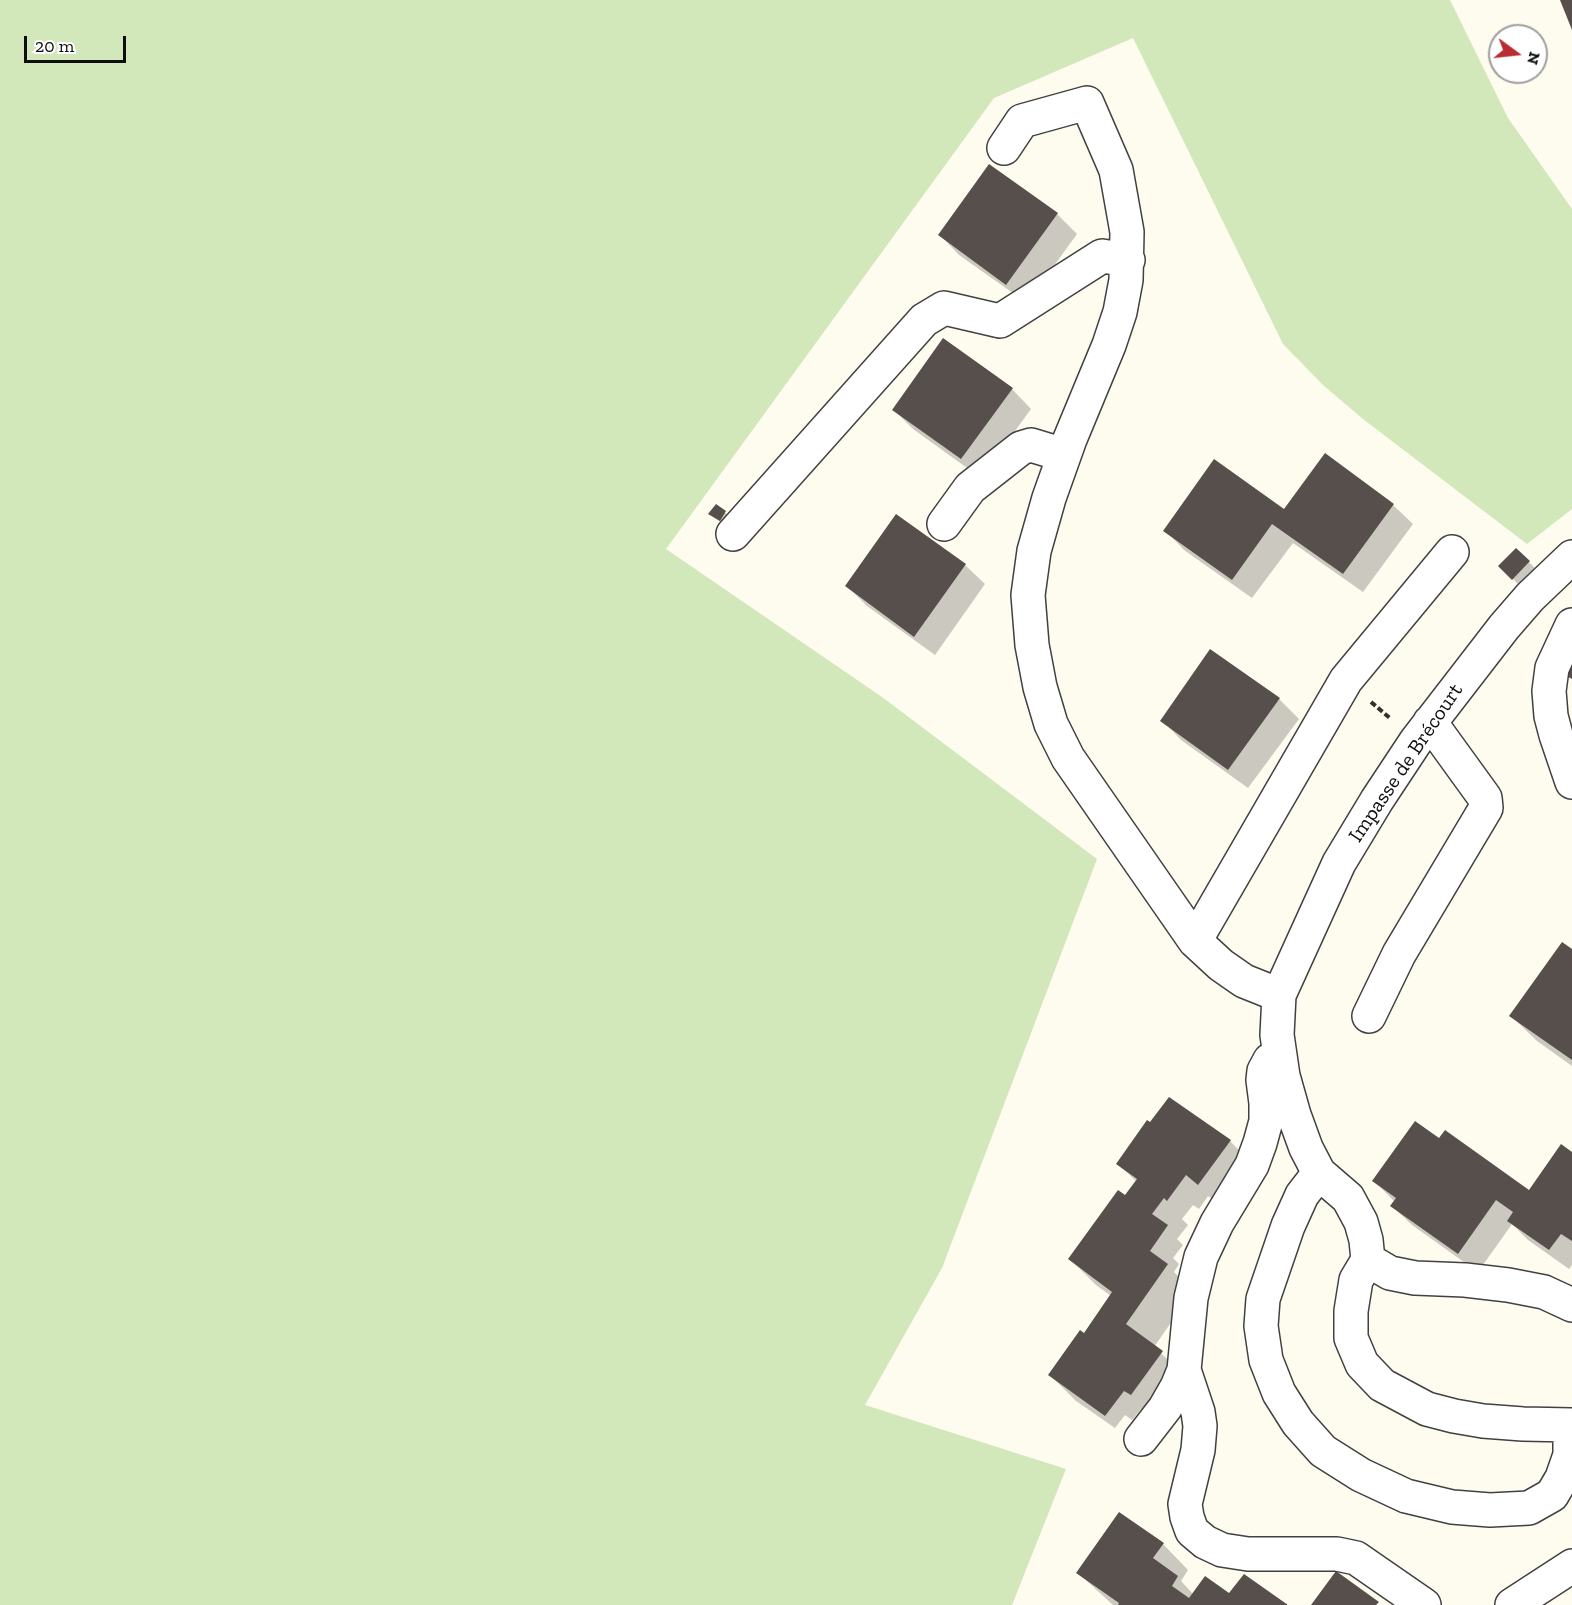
<!DOCTYPE html>
<html>
<head>
<meta charset="utf-8">
<style>
  body { margin:0 }
  #map { position:relative; width:1572px; height:1605px; overflow:hidden; background:#fefbef; font-family:"Zilla Slab",serif }
  canvas { display:block }
  .north { position:absolute; left:1488px; top:24px; width:60px; height:60px; box-sizing:border-box; background:#fff; border:2px solid #9f9f9f; border-radius:50%; rotate:105deg; font-size:16px; font-weight:700; line-height:24px; text-align:center; color:#0e0e0e }
  .north::after { content:''; display:block; margin:auto; width:21px; height:27px; background:#b82c32; clip-path:polygon(50% 0,100% 100%,50% 72%,0 100%) }
  .scale { position:absolute; left:24px; top:36px; width:102px; height:27px; box-sizing:border-box; border:3px solid #0e0e0e; border-top:0; padding-left:8px; font-size:18px; line-height:21px; white-space:nowrap; color:#0e0e0e; -webkit-text-stroke:4px #fff; paint-order:stroke }
</style>
</head>
<body>
<div id="map">
<canvas width="1572" height="1605"></canvas>
<div class="north">N</div>
<div class="scale">20 m</div>
</div>
<script>
const ctx = document.querySelector('canvas').getContext('2d');
ctx.lineJoin = 'round';
function fill(path, color) { ctx.fillStyle = color; ctx.fill(path, 'evenodd'); }
const toPath = rows => new Path2D(rows.map(r => 'M' + r).join(''));
function trace(path, color, width, dash) { ctx.strokeStyle = color; ctx.lineWidth = width; ctx.lineCap = dash ? 'butt' : 'round'; ctx.setLineDash(dash || []); ctx.stroke(path); }
function label(font, color, halo, rows, align = 'center') {
  ctx.font = font + ' "Zilla Slab",serif'; ctx.lineWidth = 6; ctx.setLineDash([]); ctx.textBaseline = 'middle'; ctx.strokeStyle = halo; ctx.fillStyle = color; for (const [text, x, y, turn = 0] of rows) {
    ctx.save(); ctx.translate(x, y); ctx.rotate((+turn || 0) * Math.PI / 180); ctx.textAlign = isNaN(turn) ? turn : align; if (halo) ctx.strokeText(text, 0, 0); ctx.fillText(text, 0, 0); ctx.restore();
  }
}
fill(toPath([
  [0,0,1450,0,1508,118,1572,209,1572,509,1527,544,1363,419,1323,385,1283,344,1133,38,994,98,666,549,882,697,1097,859,942,1268,865,1405,1066,1469,1012,1605,0,1605]
]), '#d2e7ba');
fill(toPath([
  [990,166,1057,214,1077,234,1027,303,959,255,940,235],
  [1012,389,1031,409,981,478,913,429,894,410],
  [1393,505,1413,524,1363,592,1293,543,1252,598,1184,550,1165,530,1284,511],
  [716,506,732,518,726,526,710,514],
  [1516,550,1535,568,1519,585,1500,566],
  [965,565,985,584,935,655,867,606,847,586],
  [1210,651,1279,699,1299,719,1248,788,1181,740,1162,720],
  [1572,951,1572,1066,1537,1041,1511,1016],
  [1439,1140,1529,1192,1572,1154,1572,1265,1569,1269,1528,1240,1512,1224,1478,1272,1412,1225,1392,1206,1395,1202,1374,1181],
  [1230,1141,1255,1167,1225,1209,1208,1196,1199,1209,1193,1205,1182,1219,1188,1225,1177,1239,1183,1245,1173,1258,1179,1264,1174,1272,1193,1291,1154,1347,1188,1378,1157,1420,1141,1409,1132,1420,1125,1415,1115,1428,1076,1401,1050,1375,1084,1335,1111,1296,1096,1285,1070,1259,1137,1182,1118,1164],
  [1163,1544,1188,1570,1181,1581,1193,1594,1230,1595,1285,1605,1113,1605,1078,1573]
]), '#0003');
fill(toPath([
  [1560,0,1572,0,1572,30],
  [989,164,1058,213,1006,285,938,235],
  [943,338,1013,388,961,459,892,410],
  [1325,453,1394,504,1343,574,1272,524,1232,580,1163,531,1214,459,1284,509],
  [716,504,726,511,720,521,708,514],
  [896,514,966,564,914,637,845,586],
  [1516,548,1530,561,1512,580,1498,566],
  [1210,649,1280,698,1228,770,1160,721],
  [1572,665,1572,679,1565,675],
  [1562,942,1572,949,1572,1060,1509,1016],
  [1169,1097,1231,1140,1198,1185,1186,1175,1167,1201,1164,1198,1152,1214,1168,1225,1150,1251,1168,1264,1126,1324,1163,1351,1131,1395,1124,1391,1105,1416,1048,1375,1080,1330,1084,1333,1112,1292,1068,1259,1118,1190,1125,1195,1137,1179,1116,1164,1147,1120,1150,1122],
  [1415,1121,1439,1138,1445,1130,1529,1190,1561,1144,1572,1152,1572,1241,1561,1234,1549,1250,1507,1221,1513,1212,1496,1200,1458,1254,1390,1206,1396,1198,1372,1181],
  [1119,1512,1164,1543,1153,1558,1178,1576,1172,1586,1189,1598,1205,1576,1229,1593,1244,1574,1288,1605,1118,1605,1119,1603,1076,1573],
  [1336,1571,1379,1602,1376,1605,1311,1605]
]), '#564f4b');
const minor = toPath([
  [1004,148,1022,121,1087,103,1116,170,1127,232,1126,280,1120,312,1109,345,1070,439,1049,498,1034,551,1028,595,1032,645,1040,687,1051,724,1068,758,1195,941,1221,965,1244,981,1279,995],
  [944,524,970,488,1021,448,1031,445,1064,455],
  [733,534,924,320,944,308,1000,321,1102,256,1128,260],
  [1572,557,1530,597,1504,627,1416,741,1377,800,1339,863,1279,995,1277,1035,1283,1076,1294,1115,1306,1148,1319,1173,1348,1198,1361,1222,1366,1240,1368,1260,1390,1273,1415,1278,1465,1280,1508,1285,1544,1292,1572,1305],
  [1572,625,1552,668,1549,691,1551,716,1556,735,1572,782],
  [1195,941,1346,680,1452,552],
  [1369,1016,1399,954,1486,808,1485,798,1430,722],
  [1319,1173,1302,1195,1288,1226,1263,1299,1261,1326,1266,1360,1279,1393,1298,1423,1323,1451,1361,1475,1406,1496,1452,1507,1490,1510,1529,1508,1552,1495,1562,1478,1570,1455,1570,1425],
  [1368,1260,1356,1280,1351,1311,1351,1338,1362,1364,1382,1385,1427,1409,1454,1416,1483,1421,1523,1424,1572,1425],
  [1184,1370,1198,1412,1200,1426,1198,1450,1185,1504,1187,1517,1192,1531,1205,1542,1222,1550,1248,1554,1337,1554,1356,1558,1424,1605],
  [1141,1439,1165,1408,1177,1387,1184,1370,1191,1298,1201,1257,1217,1223,1252,1165,1260,1143,1266,1121,1266,1103,1263,1080,1264,1071,1270,1060],
  [1512,1605,1572,1566]
]);
trace(minor, '#414141', 36);
trace(toPath([
  [1371,702,1391,719]
]), '#303030', 4, [6, 3]);
trace(minor, '#fff', 33);
label('21px', '#0e0e0e', '#fff', [
  ["Impasse de Brécourt",1406,763,-56]
]);
</script>
</body>
</html>
